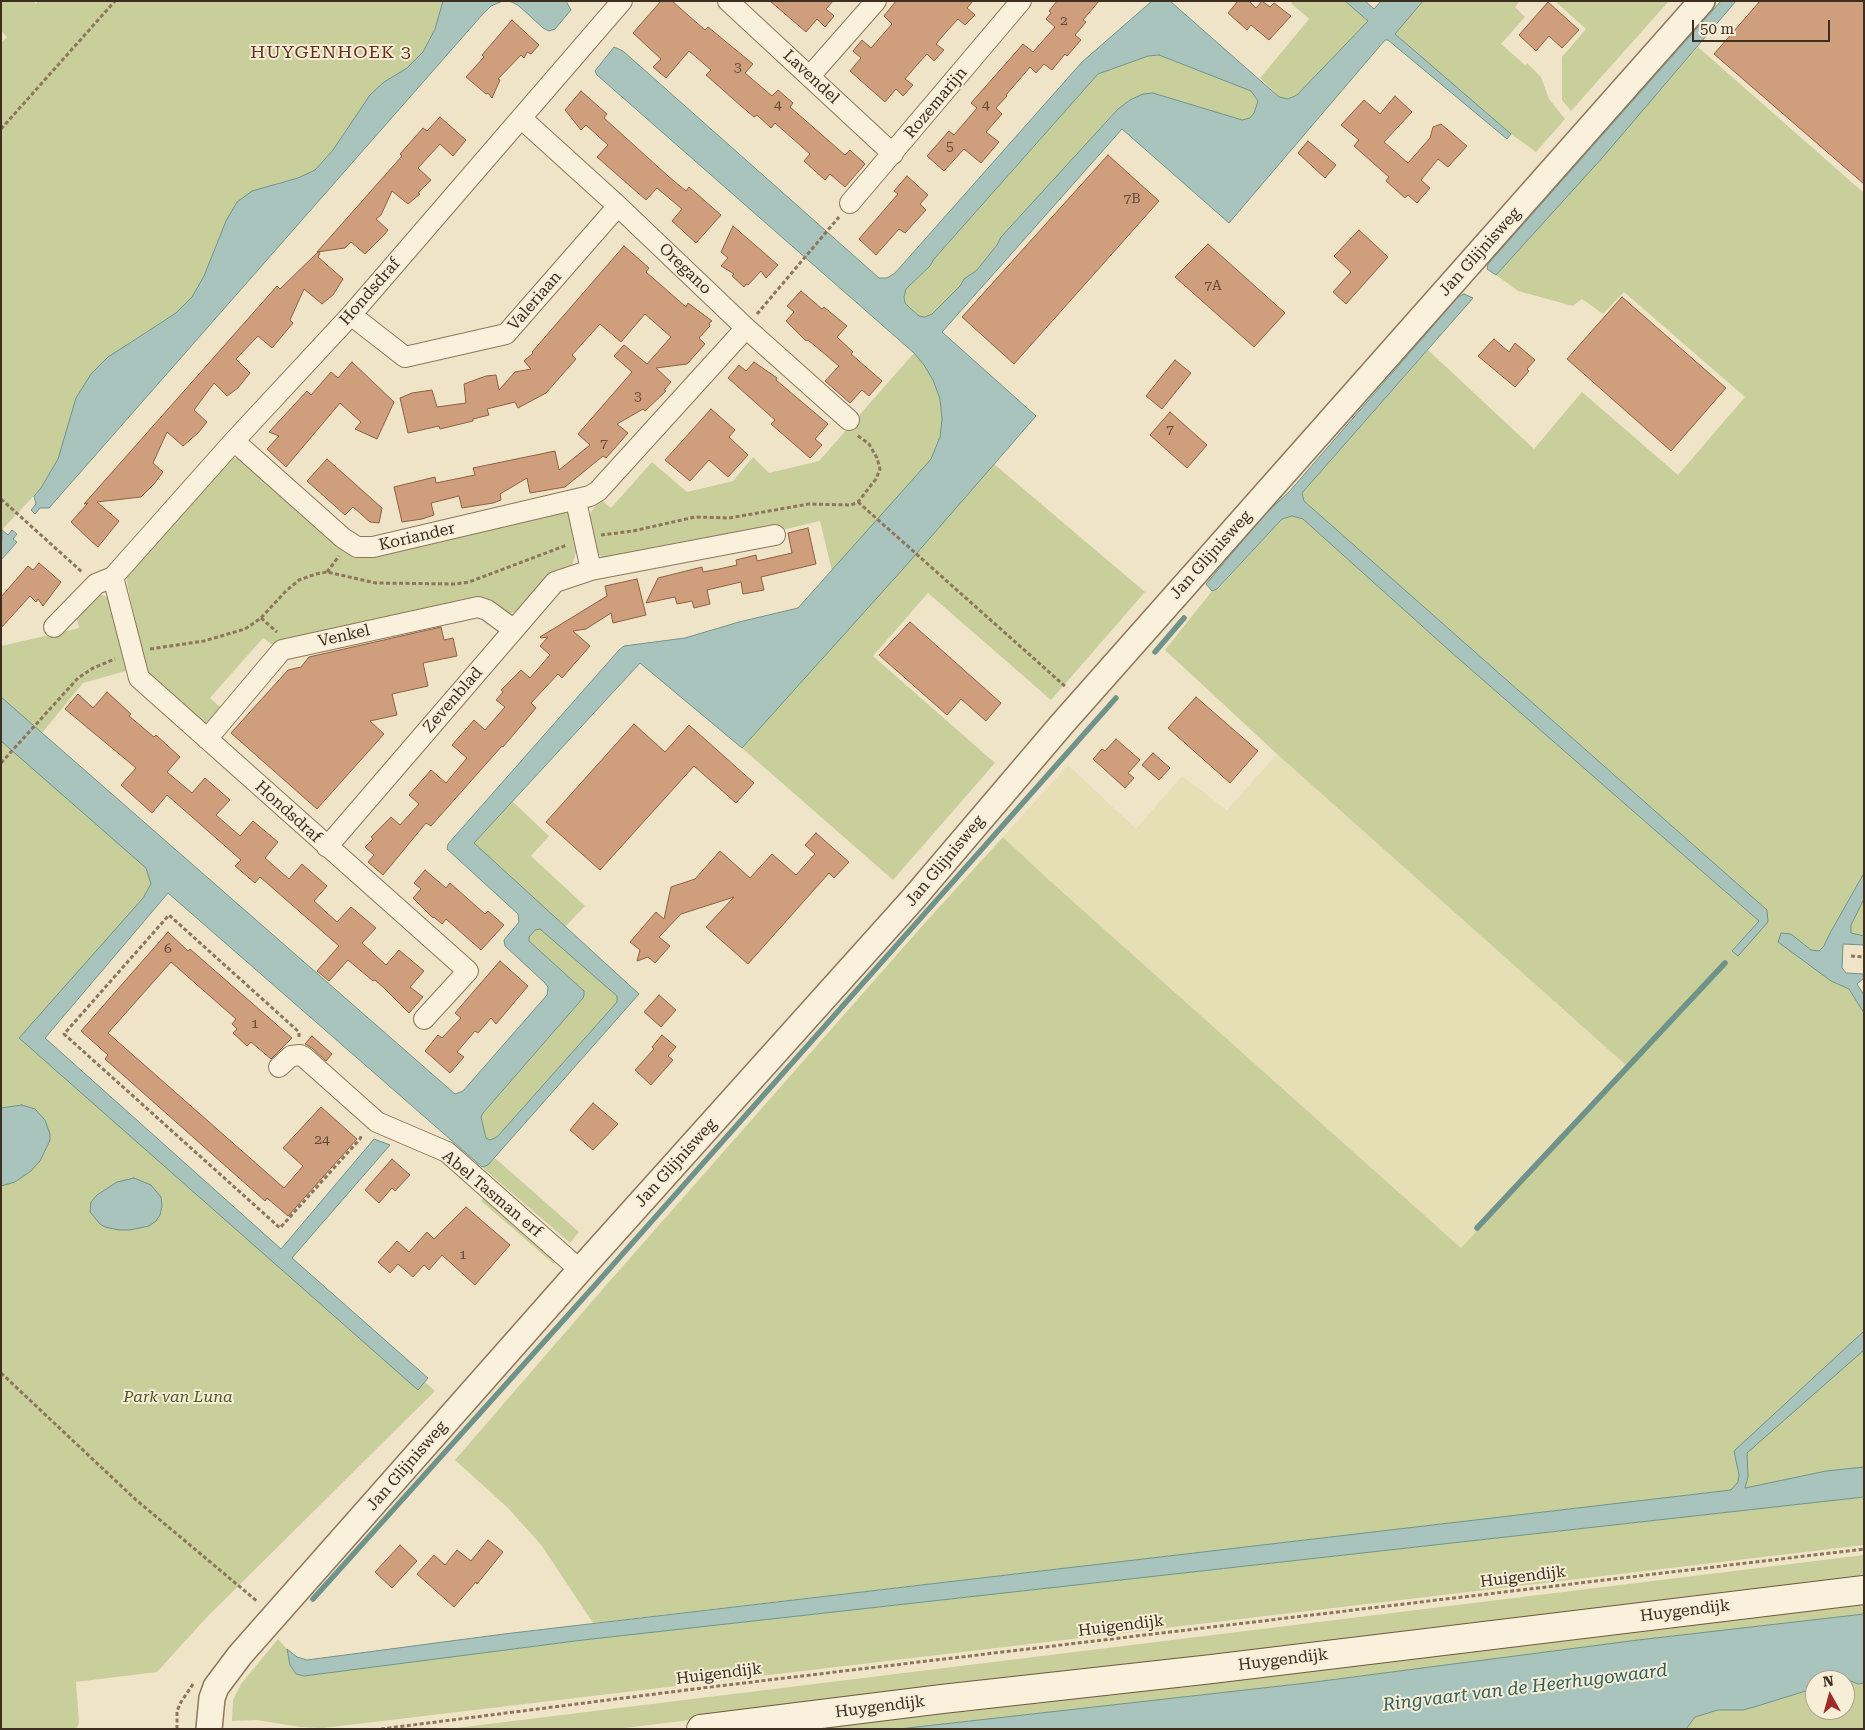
<!DOCTYPE html>
<html>
<head>
<meta charset="utf-8">
<style>
  body { margin:0 }
  #map { position:relative; width:1865px; height:1730px; overflow:hidden; background:#f0e4c8; font-family:"Roboto Serif",serif }
  canvas { display:block }
  .frame { position:absolute; inset:0; border:2px solid #3d2e20; pointer-events:none }
  .north { position:absolute; left:1805px; top:1670px; width:50px; height:50px; box-sizing:border-box; background:#f7eed8; border:1px solid #ada18e; border-radius:50%; rotate:353deg; font-size:14px; font-weight:700; line-height:20px; text-align:center; color:#3d2e20 }
  .north::after { content:''; display:block; margin:auto; width:18px; height:22px; background:#9e2a2b; clip-path:polygon(50% 0,100% 100%,50% 72%,0 100%) }
  .scale { position:absolute; left:1692px; top:20px; width:138px; height:22px; box-sizing:border-box; border:2px solid #3d2e20; border-top:0; padding-left:6px; font-size:15px; line-height:18px; white-space:nowrap; color:#3d2e20; -webkit-text-stroke:4px #f7eed8; paint-order:stroke }
</style>
</head>
<body>
<div id="map">
<canvas width="1865" height="1730"></canvas>
<div class="frame"></div>
<div class="north">N</div>
<div class="scale">50 m</div>
</div>
<script>
const ctx = document.querySelector('canvas').getContext('2d');
ctx.lineJoin = 'round';
function fill(path, color) { ctx.fillStyle = color; ctx.fill(path, 'evenodd'); }
const toPath = rows => new Path2D(rows.map(r => 'M' + r).join(''));
function trace(path, color, width, dash) { ctx.strokeStyle = color; ctx.lineWidth = width; ctx.lineCap = dash ? 'butt' : 'round'; ctx.setLineDash(dash || []); ctx.stroke(path); }
function label(font, color, halo, rows, align = 'center') {
  ctx.font = font + ' "Roboto Serif",serif'; ctx.lineWidth = 4; ctx.setLineDash([]); ctx.textBaseline = 'middle'; ctx.strokeStyle = halo; ctx.fillStyle = color; for (const [text, x, y, turn = 0] of rows) {
    ctx.save(); ctx.translate(x, y); ctx.rotate((+turn || 0) * Math.PI / 180); ctx.textAlign = isNaN(turn) ? turn : align; if (halo) ctx.strokeText(text, 0, 0); ctx.fillText(text, 0, 0); ctx.restore();
  }
}
fill(toPath([
  [1277,754,1628,1067,1461,1248,1049,880,1003,837,1068,765,1136,829,1182,776,1227,810]
]), '#e6deb5');
fill(toPath([
  [1,1,33,1,36,4,38,1,443,1,435,29,423,52,407,68,384,82,344,133,333,150,315,170,298,178,275,184,226,221,204,276,192,297,176,313,130,342,76,398,58,459,41,488,1,531,1,43,7,37,1,31],
  [1293,1,1345,1,1368,21,1297,95,1288,99,1279,97,1260,78,1309,19,1291,3],
  [1423,1,1520,1,1515,7,1525,17,1501,44,1525,65,1527,63,1541,77,1549,99,1565,119,1536,152,1511,134,1394,33],
  [1555,1,1669,1,1571,111,1562,100,1562,57,1586,29],
  [1698,47,1864,193,1864,873,1829,935,1824,946,1819,951,1811,950,1791,934,1831,981,1849,989,1864,1012,1864,1467,1826,1471,1745,1489,593,1623,542,1546,508,1508,455,1460,608,1283,923,925,1003,837,1049,880,1461,1248,1628,1067,1277,754,1165,650,1212,591,1218,589,1282,519,1292,516,1303,519,1451,652,1759,921,1732,951,1738,956,1767,910,1304,501,1302,493,1428,350,1534,449,1582,392,1678,475,1745,397,1624,292,1603,314,1582,299,1573,306,1518,291,1496,275],
  [1159,55,1251,91,1258,101,1254,113,1250,118,1242,120,1153,93,1130,100,1118,109,1002,237,997,245,977,270,964,279,960,286,932,314,925,317,919,316,911,309,905,303,904,297,906,289,930,266,934,259,1098,74,1148,56],
  [914,353,924,365,933,380,940,399,942,419,940,437,931,459,832,571,820,521,778,531,607,561,595,552,588,520,591,512,596,505,602,500,611,508,652,462,687,492,733,481,753,457,769,473,819,461],
  [238,458,351,554,571,510,578,546,572,566,553,572,523,607,518,611,506,615,488,599,477,596,277,643,274,646,263,638,210,698,220,707,204,725,146,674,127,583,127,576,225,459],
  [994,464,1145,592,1051,700,928,593,873,656,995,763,893,880,742,748],
  [100,594,111,599,126,671,83,683,42,733,1,697,1,646,79,628,76,617,95,595],
  [1,712,179,871,42,1038,435,1391,207,1617,157,1672,76,1682,79,1723,76,1729,1,1729],
  [512,801,549,836,531,856,585,906,565,927,474,843],
  [1864,899,1864,936,1857,935,1851,933,1851,925],
  [541,929,617,996,617,1002,497,1137,490,1140,486,1139,481,1117,483,1113,583,998,584,995,584,991,529,941,529,937,535,930],
  [495,1158,579,1232,570,1243,482,1167,488,1165],
  [485,1196,558,1259,554,1264,481,1201],
  [1864,1497,1864,1545,323,1728,300,1727,257,1720,232,1721,233,1700,241,1684,278,1639,287,1649,290,1665,296,1674,304,1676,583,1640],
  [1864,1555,1864,1578,616,1729,448,1729],
  [1864,1596,1864,1614,1638,1640,1307,1683,899,1729,758,1729],
  [1832,1675,1841,1677,1858,1684,1864,1683,1864,1729,1686,1729,1695,1717,1718,1710,1743,1710,1812,1689,1815,1686,1815,1710,1845,1710,1845,1680,1822,1680]
]), '#c9cf9b');
const water = toPath([
  [443,1,503,1,491,6,482,15,49,508,40,508,35,514,31,510,36,504,34,496,41,488,58,459,76,398,91,374,108,357,176,313,192,297,204,276,226,221,237,202,252,191,298,178,315,170,333,150,370,95,384,82,407,68,423,52,435,29,443,1],
  [506,1,566,1,571,10,555,29,549,31,543,28,519,6,512,2,506,1],
  [1152,1,1170,1,1279,97,1288,99,1297,95,1368,21,1345,1,1365,1,1374,9,1381,1,1423,1,1395,34,1511,134,1507,139,1388,40,1385,40,1229,223,1122,129,942,332,1036,416,903,569,742,748,640,663,474,843,639,994,488,1165,482,1167,168,893,45,1038,281,1249,374,1139,390,1145,292,1258,428,1378,418,1390,19,1038,143,898,151,884,146,868,1,741,1,697,455,1094,463,1091,547,995,548,987,544,982,505,946,504,940,519,922,518,914,447,849,448,844,619,650,624,646,685,638,739,622,798,608,931,459,940,437,942,419,940,399,933,380,924,365,914,353,597,75,595,71,614,47,623,51,879,278,887,278,895,273,1082,62,1152,1],
  [1159,55,1251,91,1258,101,1254,113,1250,118,1242,120,1153,93,1143,94,1130,100,1118,109,1001,237,997,245,977,270,964,279,960,286,932,314,925,317,919,316,911,309,905,303,904,297,906,289,930,266,934,259,1098,74,1148,56,1159,55],
  [540,929,617,996,617,1002,497,1137,490,1140,486,1138,481,1117,483,1113,583,998,584,995,584,991,529,941,529,937,535,930,540,929],
  [1721,1,1736,1,1603,157,1496,275,1487,269,1488,264,1721,1],
  [1464,294,1473,298,1302,493,1304,501,1767,910,1768,922,1738,956,1732,951,1759,921,1451,652,1303,519,1292,516,1282,519,1217,589,1212,591,1206,584,1266,513,1289,492,1458,297,1464,294],
  [2,530,8,535,12,530,17,534,13,539,17,542,1,560,2,530],
  [1864,873,1864,899,1851,925,1851,933,1864,936,1864,945,1843,944,1842,968,1846,973,1864,974,1864,978,1857,984,1864,995,1864,1013,1849,989,1831,981,1778,942,1781,933,1791,934,1811,950,1819,951,1824,946,1829,935,1864,873],
  [22,1105,35,1109,45,1120,50,1134,50,1140,40,1161,31,1171,15,1182,1,1186,1,1108,22,1105],
  [134,1178,151,1185,161,1197,162,1206,160,1215,156,1221,149,1226,130,1230,119,1230,105,1227,100,1224,90,1212,91,1202,97,1195,117,1182,134,1178],
  [1864,1331,1864,1350,1747,1453,1748,1477,1745,1488,1826,1471,1864,1467,1864,1497,583,1640,304,1676,296,1674,290,1665,287,1649,297,1657,307,1660,504,1634,1731,1490,1738,1482,1739,1475,1734,1451,1864,1331],
  [1864,1614,1864,1683,1858,1684,1841,1677,1832,1675,1822,1680,1815,1680,1815,1686,1812,1689,1754,1707,1743,1710,1718,1710,1695,1717,1686,1729,899,1729,1307,1683,1638,1640,1864,1614]
]);
fill(water, '#a9c4bc');
trace(water, '#6f938a', 1);
trace(toPath([
  [1155,652,1184,618],
  [1477,1228,1725,963],
  [313,1599,596,1284,1116,698]
]), '#6f938a', 5.5);
const building = toPath([
  [661,1,672,1,705,30,708,27,753,64,745,73,772,96,778,90,793,103,790,107,845,155,850,150,865,164,845,187,830,174,825,180,804,161,810,154,775,123,771,128,757,115,754,117,741,106,706,75,711,70,689,51,666,78,653,67,661,59,633,33,661,1],
  [770,1,833,1,826,9,834,16,825,27,817,19,806,32,770,1],
  [896,1,973,1,967,8,975,15,965,25,958,19,947,31,936,44,944,50,934,61,927,54,916,66,905,79,913,85,903,96,896,89,885,102,850,71,861,58,853,51,862,40,871,48,892,24,884,16,896,1],
  [1057,1,1099,1,1083,20,1086,22,1075,35,1081,40,1067,56,1065,54,1052,70,1044,64,1036,73,1030,67,1006,95,1007,96,996,108,1002,114,986,132,999,142,981,163,964,149,944,171,927,156,949,131,954,135,977,108,971,103,1023,44,1033,52,1055,27,1046,19,1051,13,1049,11,1057,1],
  [1238,1,1249,1,1256,8,1262,1,1270,7,1274,3,1291,16,1269,40,1251,25,1247,30,1228,13,1238,1],
  [1760,1,1864,1,1864,184,1714,54,1760,1],
  [1548,2,1579,30,1562,48,1549,36,1536,51,1519,35,1548,2],
  [512,20,539,45,531,54,527,52,524,58,521,55,498,79,500,80,492,98,488,93,486,94,466,77,484,57,482,55,512,20],
  [581,91,607,114,604,118,668,176,686,191,689,187,721,215,696,243,672,221,682,209,657,188,646,200,597,157,608,145,586,125,581,130,565,110,581,91],
  [1395,96,1412,112,1384,142,1408,163,1430,138,1433,127,1441,124,1467,146,1448,167,1438,159,1421,180,1430,188,1417,203,1408,195,1405,198,1386,181,1389,177,1354,146,1359,140,1341,125,1364,100,1380,114,1395,96],
  [440,117,466,140,453,156,440,144,418,168,431,180,418,193,420,194,408,204,392,191,381,215,376,219,388,230,384,235,365,254,351,242,345,248,317,252,402,156,400,154,423,128,427,131,440,117],
  [1308,141,1336,165,1325,178,1298,153,1308,141],
  [1108,155,1159,201,1014,364,962,317,1108,155],
  [907,176,928,195,920,204,926,210,905,233,899,229,876,255,859,239,898,194,894,191,907,176],
  [733,226,778,265,766,278,761,271,748,285,746,284,744,287,732,276,734,274,721,266,728,258,721,252,733,226],
  [1359,230,1388,257,1346,304,1333,292,1351,272,1334,256,1359,230],
  [1208,244,1285,313,1254,347,1175,277,1208,244],
  [624,246,649,268,646,272,686,307,688,303,712,321,709,323,710,326,699,338,705,344,687,364,656,368,671,382,664,390,666,391,645,411,643,409,617,424,628,433,606,458,603,456,565,487,530,493,527,478,500,494,501,500,493,503,462,508,459,496,431,503,434,515,422,519,402,522,394,487,435,477,436,483,475,475,473,468,555,451,559,470,590,445,578,434,632,372,614,356,624,345,647,364,671,337,645,314,621,342,600,324,572,355,576,359,546,393,518,408,515,402,487,409,489,415,473,419,473,421,440,429,439,426,408,433,400,398,412,393,432,390,437,407,466,403,464,384,486,376,496,375,499,390,515,372,531,369,524,361,533,353,532,352,624,246],
  [318,252,320,253,318,257,343,279,333,295,322,304,304,289,290,320,293,323,272,348,258,336,236,359,250,373,238,388,227,396,214,383,194,410,207,422,198,433,183,446,167,432,153,463,163,472,154,484,141,497,97,502,119,521,98,547,92,542,71,522,88,503,84,504,277,286,280,289,318,252],
  [801,291,822,309,824,307,847,326,837,337,853,352,851,354,882,381,869,396,862,390,850,403,825,381,839,366,808,340,806,341,786,321,794,312,787,306,801,291],
  [1622,297,1726,388,1671,451,1567,359,1622,297],
  [1494,339,1509,352,1515,343,1535,360,1527,369,1529,371,1515,387,1478,356,1494,339],
  [1175,360,1191,373,1162,409,1146,396,1175,360],
  [352,362,394,402,377,439,355,429,361,422,340,403,286,467,267,449,279,436,269,432,307,391,311,395,331,372,338,378,352,362],
  [754,362,777,378,776,380,828,424,815,439,822,445,810,458,771,424,775,420,728,378,739,365,746,371,754,362],
  [711,409,735,430,729,437,748,455,728,477,709,460,690,481,665,460,711,409],
  [1170,412,1207,445,1187,468,1150,435,1170,412],
  [327,459,382,508,379,523,370,522,353,507,345,515,307,481,327,459],
  [808,528,816,564,761,577,764,590,743,594,741,582,707,590,710,604,694,608,692,601,677,604,675,597,646,603,658,578,702,567,703,572,719,569,737,565,736,560,756,555,757,561,792,553,788,533,808,528],
  [39,563,61,582,43,606,38,599,36,602,30,596,1,628,1,597,28,566,33,570,39,563],
  [637,579,646,615,613,623,611,613,586,629,573,631,590,646,562,678,558,674,531,703,536,708,503,747,502,746,431,826,426,823,383,875,368,862,374,855,365,847,373,839,371,837,391,817,400,825,419,804,409,795,431,770,446,783,467,758,452,745,474,720,485,730,505,707,496,700,503,692,501,690,521,670,530,678,550,655,540,646,548,637,541,638,540,637,607,596,605,586,637,579],
  [910,622,1001,703,986,721,961,699,947,715,879,655,910,622],
  [441,627,444,640,453,638,457,656,423,663,428,686,392,694,397,715,370,721,384,734,317,809,231,733,288,670,301,667,309,657,441,627],
  [107,692,131,714,129,716,154,737,156,735,180,757,167,772,192,793,205,778,230,800,216,815,240,836,253,821,278,842,265,858,289,879,302,864,327,886,314,901,337,922,351,907,376,928,362,943,386,965,399,950,424,971,410,987,423,997,409,1013,385,989,375,980,373,981,348,960,329,981,317,971,339,946,260,877,255,883,235,866,241,860,167,795,152,813,121,785,136,768,65,709,78,694,93,708,107,692],
  [1196,697,1258,751,1230,783,1168,728,1196,697],
  [634,724,665,752,689,725,754,783,736,803,694,766,600,870,546,822,634,724],
  [1116,739,1140,760,1128,773,1134,778,1125,788,1093,759,1102,749,1105,751,1116,739],
  [1153,753,1170,768,1159,780,1142,765,1153,753],
  [816,833,849,862,834,878,829,873,748,964,706,927,734,897,681,914,659,937,670,946,655,963,648,957,637,961,640,950,630,942,656,912,664,919,671,887,695,879,720,851,750,878,772,854,796,875,815,854,805,845,816,833],
  [425,870,446,888,450,883,485,914,488,911,504,925,481,950,446,919,442,924,434,917,433,918,413,898,421,889,414,883,425,870],
  [168,932,188,951,190,949,292,1038,271,1059,251,1042,247,1046,233,1033,237,1029,232,1024,236,1019,171,962,108,1033,284,1188,303,1166,283,1148,321,1107,357,1139,288,1216,267,1198,265,1201,105,1059,108,1055,81,1031,168,932],
  [500,961,528,986,496,1024,491,1018,478,1033,475,1031,457,1052,464,1057,450,1073,425,1051,438,1035,442,1038,461,1018,455,1013,500,961],
  [659,995,676,1010,661,1027,644,1012,659,995],
  [662,1035,676,1047,668,1056,673,1060,651,1085,635,1070,654,1049,652,1047,662,1035],
  [312,1036,332,1054,326,1061,312,1048,305,1044,312,1036],
  [593,1103,618,1124,593,1150,570,1130,593,1103],
  [392,1159,410,1175,395,1191,392,1188,379,1203,365,1190,392,1159],
  [466,1207,510,1245,475,1285,442,1255,429,1270,424,1265,413,1277,398,1264,390,1273,378,1262,397,1241,409,1252,427,1232,434,1239,466,1207],
  [488,1540,503,1552,477,1584,476,1582,454,1607,417,1574,434,1555,445,1565,457,1550,471,1561,488,1540],
  [400,1545,417,1561,392,1588,375,1572,400,1545]
]);
fill(building, '#cf9f7d');
trace(building, '#8d5f41', 1);
const minor = toPath([
  [728,1,893,154],
  [810,76,876,1],
  [521,118,618,206,746,328,849,420],
  [850,203,1021,1],
  [351,315,405,357,506,334,618,206],
  [234,441,343,538,357,547,373,547,590,496,598,491,746,328],
  [576,501,591,570],
  [54,627,96,584,113,577],
  [207,739,282,650,478,607,487,610,513,629],
  [327,847,555,582,591,570,775,535],
  [424,1019,468,971,139,678,113,577,234,441,351,315,622,1],
  [279,1067,291,1056,300,1055,304,1057,377,1122,447,1152,580,1270]
]);
const tertiary = toPath([
  [209,1729,212,1698,216,1687,240,1655,580,1270,913,899,1062,724,1702,1]
]);
const secondary = toPath([
  [701,1729,942,1699,1212,1669,1864,1590]
]);
trace(minor, '#8d765c', 22);
trace(tertiary, '#8d765c', 28);
trace(secondary, '#6f573f', 30);
trace(toPath([
  [1,129,115,1],
  [757,314,839,217],
  [1,499,82,572],
  [858,502,1067,688],
  [601,535,633,531,695,517,729,518,809,504,851,505,858,502,876,479,880,469,877,458,869,444,857,435],
  [327,572,339,556],
  [261,618,277,632],
  [150,649,204,641,245,629,261,618,285,592,299,580,316,574,327,572,376,583,455,584,469,582,567,545],
  [1,763,78,678,93,668,115,659],
  [1851,956,1864,957],
  [299,1037,299,1032,169,915,64,1034,280,1228,360,1139,362,1134],
  [1,1373,135,1499,258,1602],
  [177,1729,177,1711,181,1702,193,1684],
  [381,1729,710,1687,1864,1549]
]), '#8d765c', 3, [4, 2.5]);
trace(minor, '#faf1dc', 20);
trace(tertiary, '#faf1dc', 25);
trace(secondary, '#faf1dc', 28);
label('14px', '#624a37', null, [
  ["2",1064,21],
  ["3",738,68],
  ["4",778,105],
  ["4",986,105],
  ["5",950,147],
  ["7B",1132,199],
  ["7A",1213,286],
  ["3",638,397],
  ["7",1170,430],
  ["7",604,444],
  ["6",168,949],
  ["1",255,1024],
  ["24",322,1140],
  ["1",463,1255]
]);
label('16px', '#3d2e20', '#f7eed8', [
  ["Lavendel",811,77,43],
  ["Rozemarijn",936,103,-50],
  ["Jan Glijnisweg",1480,252,-48],
  ["Oregano",685,269,44],
  ["Hondsdraf",370,292,-49],
  ["Valeriaan",535,301,-49],
  ["Koriander",417,537,-13],
  ["Jan Glijnisweg",1211,555,-48],
  ["Venkel",344,636,-13],
  ["Zevenblad",453,700,-49],
  ["Hondsdraf",288,812,42],
  ["Jan Glijnisweg",945,861,-50],
  ["Jan Glijnisweg",676,1163,-48],
  ["Abel Tasman erf",492,1194,40],
  ["Jan Glijnisweg",407,1466,-49],
  ["Huigendijk",1523,1577,-7],
  ["Huygendijk",1685,1611,-7],
  ["Huigendijk",1121,1626,-7],
  ["Huygendijk",1283,1660,-7],
  ["Huigendijk",719,1674,-7],
  ["Huygendijk",880,1707,-7]
]);
label('italic 16px', '#4d5a26', '#f7eed8', [
  ["Park van Luna",178,1397]
]);
ctx.letterSpacing = '1px';
label('18px', '#6b2e1e', '#f7eed8', [
  ["HUYGENHOEK 3",331,53]
]);
ctx.letterSpacing = '0px';
label('italic 18px', '#2f5d5a', '#f7eed8', [
  ["Ringvaart van de Heerhugowaard",1525,1688,-7]
]);
</script>
</body>
</html>
